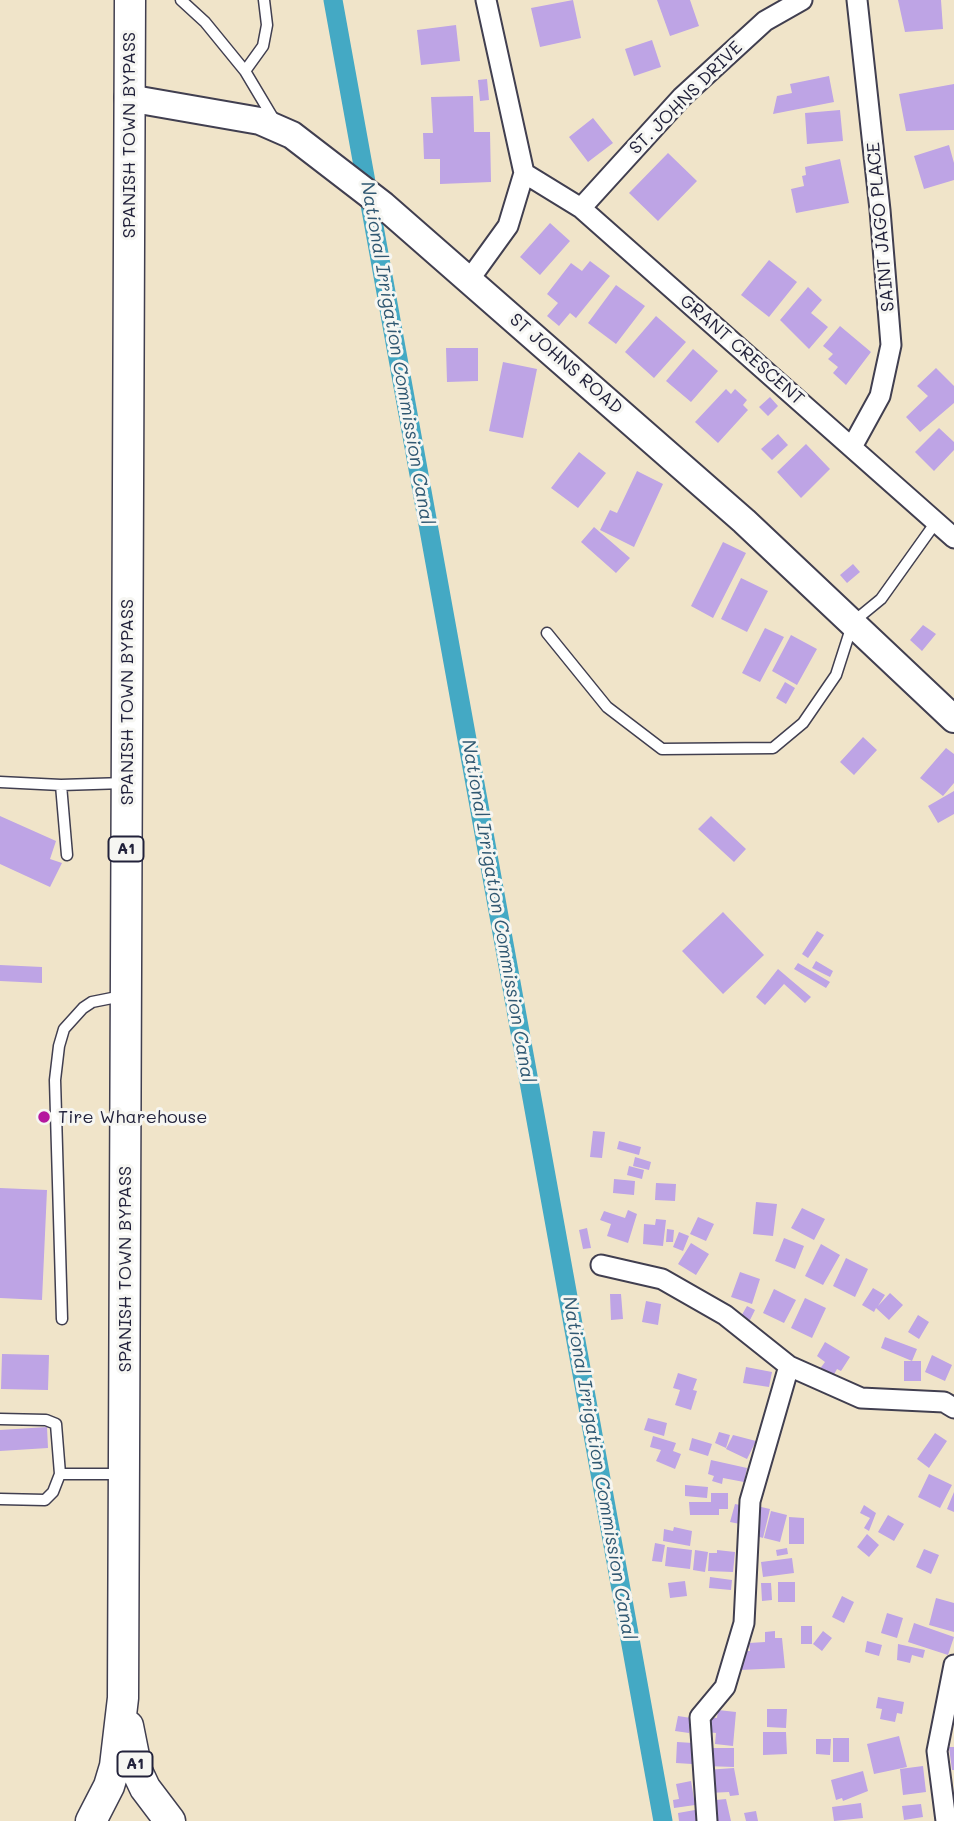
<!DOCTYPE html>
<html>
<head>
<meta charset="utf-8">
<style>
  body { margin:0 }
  canvas { display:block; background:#f0e4c9 }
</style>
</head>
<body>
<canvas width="954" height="1821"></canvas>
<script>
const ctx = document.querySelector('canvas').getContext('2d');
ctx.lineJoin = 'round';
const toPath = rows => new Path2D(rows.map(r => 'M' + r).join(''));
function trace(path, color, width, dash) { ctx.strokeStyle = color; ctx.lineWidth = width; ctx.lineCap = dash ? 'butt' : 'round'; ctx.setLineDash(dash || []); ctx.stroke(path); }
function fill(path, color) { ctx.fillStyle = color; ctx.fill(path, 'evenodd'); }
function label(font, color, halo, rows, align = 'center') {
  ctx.font = font + ' Mali,sans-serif'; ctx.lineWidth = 6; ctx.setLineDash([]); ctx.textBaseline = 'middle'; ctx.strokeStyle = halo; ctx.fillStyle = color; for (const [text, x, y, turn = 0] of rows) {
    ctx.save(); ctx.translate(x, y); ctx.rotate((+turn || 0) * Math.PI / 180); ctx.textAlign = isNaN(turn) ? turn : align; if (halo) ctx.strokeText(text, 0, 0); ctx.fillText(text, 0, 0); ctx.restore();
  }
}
trace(toPath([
  [333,0,663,1821]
]), '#44a9c4', 19);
fill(toPath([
  [573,0,581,38,540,47,531,8],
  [657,0,690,0,699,26,670,36],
  [898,0,941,0,943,29,905,32],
  [456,25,460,61,421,65,417,30],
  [652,40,661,67,634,76,625,49],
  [829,76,834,102,773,114,777,96,792,93,790,84],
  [487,79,489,100,480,101,478,80],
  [954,84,954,130,906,131,899,94],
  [473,96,474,132,490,132,491,182,440,184,440,159,424,159,423,133,433,133,431,97],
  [840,110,843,141,807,144,805,113],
  [593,118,613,143,588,162,569,137],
  [949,145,954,163,954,180,924,189,914,156],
  [668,153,697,181,658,221,629,193],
  [840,159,849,203,796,213,791,189,804,186,802,176,806,175,805,167],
  [550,223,570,241,540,275,520,257],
  [769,260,797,282,769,317,741,295],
  [590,261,610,276,576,318,570,313,559,326,547,316,558,303,547,294,571,263,582,271],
  [616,285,645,306,616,344,588,323],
  [808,287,822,300,811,313,828,327,809,349,780,320],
  [656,316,686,342,654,378,625,352],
  [840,326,871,352,846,385,833,373,838,367,828,359,833,354,823,346],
  [446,348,478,348,478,381,447,382],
  [693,349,718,371,691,402,666,381],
  [503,362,537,369,523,438,489,431],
  [936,368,954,386,954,403,920,432,906,417,928,396,917,386],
  [726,389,731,394,735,389,747,400,743,405,748,410,718,443,695,422],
  [770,397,778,406,768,416,759,407],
  [939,428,954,442,954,450,934,471,915,452],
  [778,434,788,445,772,460,761,449],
  [806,444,830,469,801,498,777,472],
  [579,452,606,473,578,508,551,488],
  [637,471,663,484,634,547,600,530,610,510,617,513],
  [594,527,630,558,616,573,581,542],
  [723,542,746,553,713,618,691,606],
  [853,564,860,572,847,583,840,575],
  [741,578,768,591,747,632,721,619],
  [923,625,936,634,922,651,910,640],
  [765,628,784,637,760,682,742,673],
  [791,635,817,649,797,685,772,671],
  [785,682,795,688,786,704,776,698],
  [863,737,877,750,854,775,840,762],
  [946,748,954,754,954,783,943,796,920,778],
  [954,791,954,814,938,823,928,806],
  [0,816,56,841,50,859,62,863,50,887,0,864],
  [711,816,746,849,734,862,698,829],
  [723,912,764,955,723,994,682,951],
  [817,931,824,935,808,958,802,954],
  [816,961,833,971,830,977,812,968],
  [798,963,830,982,826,988,794,969],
  [0,965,42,967,42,983,0,981],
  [778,969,811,997,805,1003,784,984,765,1005,756,997],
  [593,1131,605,1132,602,1158,590,1157],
  [619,1141,641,1147,639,1155,617,1149],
  [635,1157,651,1162,649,1170,633,1166],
  [629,1166,644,1170,642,1179,627,1175],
  [614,1179,635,1181,634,1195,613,1193],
  [656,1183,676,1184,675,1201,655,1200],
  [0,1188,47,1190,42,1300,0,1298],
  [756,1202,777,1204,773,1236,753,1234],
  [802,1208,825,1219,814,1240,791,1228],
  [628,1210,637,1214,628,1243,607,1236,611,1224,600,1220,604,1211,625,1218],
  [698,1217,714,1224,706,1241,690,1234],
  [656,1219,666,1220,663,1246,643,1244,644,1224,655,1225],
  [587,1228,591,1248,583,1249,579,1230],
  [667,1229,674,1230,673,1242,666,1242],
  [679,1232,689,1236,683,1251,673,1247],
  [784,1238,804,1246,795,1269,775,1261],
  [691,1243,709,1254,696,1275,678,1264],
  [821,1244,840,1255,823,1285,805,1276],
  [846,1258,868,1269,855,1297,833,1286],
  [740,1272,760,1279,752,1304,731,1297],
  [873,1288,885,1295,878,1306,890,1293,903,1305,889,1320,876,1308,874,1312,862,1305],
  [774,1289,796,1300,784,1323,763,1313],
  [610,1294,621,1294,623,1319,611,1320],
  [805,1298,826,1308,812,1338,791,1328],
  [646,1301,661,1304,658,1325,642,1322],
  [747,1306,755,1310,749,1322,740,1318],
  [918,1315,929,1322,919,1339,908,1332],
  [885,1337,917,1349,912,1361,881,1348],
  [825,1342,850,1357,841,1371,837,1369,832,1378,819,1370,825,1362,817,1356],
  [2,1354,49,1355,48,1390,1,1389],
  [932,1355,952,1365,945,1381,925,1372],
  [904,1361,921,1361,921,1381,904,1381],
  [746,1367,772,1372,769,1387,743,1383],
  [678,1373,697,1379,693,1390,697,1391,691,1410,675,1405,680,1390,673,1388],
  [648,1418,667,1423,664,1436,644,1430],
  [47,1427,48,1448,0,1451,0,1430],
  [719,1432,730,1435,726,1448,715,1443],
  [935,1433,947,1441,929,1468,917,1459],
  [733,1435,756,1441,747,1459,726,1449],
  [653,1436,676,1443,673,1451,681,1454,675,1469,656,1461,661,1450,650,1447],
  [692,1438,712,1444,708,1456,689,1450],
  [711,1460,747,1468,744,1482,723,1478,722,1484,712,1481,714,1476,708,1474],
  [929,1474,952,1485,940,1508,918,1497],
  [685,1485,708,1487,707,1498,685,1496],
  [954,1492,954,1512,947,1509],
  [711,1493,728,1493,728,1509,719,1509,719,1515,690,1515,689,1502,711,1502],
  [735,1504,745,1506,740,1524,730,1522],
  [864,1505,876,1513,869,1531,864,1528,870,1518,860,1513],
  [757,1506,770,1509,763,1538,750,1534],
  [771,1511,787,1515,780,1542,764,1538],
  [888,1515,904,1524,894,1541,878,1532],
  [789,1517,804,1518,804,1544,789,1544],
  [674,1527,692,1531,690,1546,663,1541,664,1529,673,1531],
  [867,1534,879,1545,869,1557,857,1547],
  [655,1543,665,1545,662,1562,652,1561],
  [667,1547,692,1550,690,1569,665,1566],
  [787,1548,788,1554,777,1556,776,1550],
  [924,1549,939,1555,931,1574,916,1567],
  [695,1550,708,1552,705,1572,693,1570],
  [717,1550,735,1552,733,1572,708,1571,709,1553,717,1553],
  [792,1558,794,1573,763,1577,761,1562],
  [710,1577,732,1580,731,1590,709,1588],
  [685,1581,687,1596,670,1598,668,1583],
  [778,1582,795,1582,795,1602,778,1602],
  [761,1583,771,1583,772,1600,762,1601],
  [842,1596,854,1602,844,1623,832,1617],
  [936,1598,954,1603,954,1632,929,1625],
  [887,1613,903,1618,897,1638,881,1633],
  [914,1623,954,1637,948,1655,908,1642],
  [801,1626,812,1626,812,1644,801,1644],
  [775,1631,775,1638,782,1638,785,1668,739,1670,738,1651,750,1651,749,1643,765,1642,765,1632],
  [823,1631,832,1638,822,1651,813,1644],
  [867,1641,882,1645,879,1656,865,1652],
  [898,1644,925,1650,923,1658,912,1655,910,1663,897,1660],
  [878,1697,904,1702,902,1714,897,1713,895,1722,880,1719,882,1709,876,1708],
  [767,1709,787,1709,786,1728,767,1727],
  [718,1710,736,1712,733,1746,715,1744,716,1733,708,1732,709,1717,717,1718],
  [678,1716,691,1718,689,1733,675,1731],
  [763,1732,786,1732,787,1754,763,1755],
  [899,1736,907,1767,874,1774,867,1744],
  [833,1738,849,1738,849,1762,833,1762],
  [816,1739,831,1739,830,1755,816,1754],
  [677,1742,693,1743,692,1764,676,1763],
  [949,1747,954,1747,954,1770,952,1770],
  [705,1748,734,1748,734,1767,705,1766],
  [923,1766,926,1792,903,1795,900,1769],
  [734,1768,739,1795,730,1796,729,1792,708,1793,706,1770],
  [863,1771,868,1791,843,1801,842,1798,836,1800,831,1780],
  [691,1781,695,1805,674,1808,673,1800,679,1799,676,1784],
  [726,1799,731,1821,709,1821,706,1801],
  [861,1803,863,1818,834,1821,832,1807],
  [921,1804,923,1817,904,1820,902,1806],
  [695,1810,698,1821,679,1821,678,1813],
  [756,1811,758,1821,746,1821,744,1813]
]), '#bea4e5');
const lane = toPath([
  [181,0,205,22,245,71,276,123],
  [245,71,263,46,267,25,264,0],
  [547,633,607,707,662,749,773,748,803,723,836,675,853,622,881,599,936,522],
  [0,782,61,785,125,783],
  [61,785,67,855],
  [62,1319,55,1080,59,1046,64,1029,83,1008,92,1002,122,996],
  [0,1419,46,1420,56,1424,60,1474,120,1474],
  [0,1499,45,1500,53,1492,60,1474]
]);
const street = toPath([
  [524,173,581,208,954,538],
  [581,208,682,97,765,21,802,0],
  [469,280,508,226,524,173,486,0],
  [852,447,880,396,891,345,880,210,857,0],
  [601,1265,662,1279,725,1315,789,1366,861,1398,944,1402,954,1408],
  [707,1821,700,1717,725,1687,744,1623,750,1501,789,1366],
  [946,1821,937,1751,954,1665]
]);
const secondary = toPath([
  [128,98,260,121,292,135,383,205,744,521,954,719]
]);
const primary = toPath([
  [128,1726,137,1771,145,1788,170,1821],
  [91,1821,109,1786,115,1766,123,1698,130,0]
]);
trace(lane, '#413f50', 13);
trace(street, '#413f50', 23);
trace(secondary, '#413f50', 30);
trace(primary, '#413f50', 33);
trace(lane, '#fff', 10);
trace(street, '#fff', 19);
trace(secondary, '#fff', 26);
trace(primary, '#fff', 30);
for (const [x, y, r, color] of [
  [44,1117,7,"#b5179e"]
]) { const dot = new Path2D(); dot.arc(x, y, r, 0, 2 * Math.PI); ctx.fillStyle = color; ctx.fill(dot); trace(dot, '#f6f6f2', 2.5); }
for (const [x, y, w] of [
  [126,849,35],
  [135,1764,35]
]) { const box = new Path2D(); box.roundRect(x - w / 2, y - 12.5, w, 25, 5); ctx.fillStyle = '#f6f6f2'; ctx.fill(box); trace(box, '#22223b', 2); }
label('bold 16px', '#22223b', null, [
  ["A1",126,849],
  ["A1",135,1764]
]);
label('18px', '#22223b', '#f6f6f2', [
  ["ST. JOHNS DRIVE",686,98,-45],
  ["SPANISH TOWN BYPASS",129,135,-90],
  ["SAINT JAGO PLACE",881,227,-95],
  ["GRANT CRESCENT",742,350,41],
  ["ST JOHNS ROAD",566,364,41],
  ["SPANISH TOWN BYPASS",127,702,-90],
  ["SPANISH TOWN BYPASS",125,1269,-90]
]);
label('18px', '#22223b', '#f6f6f2', [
  ["Tire Wharehouse",58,1117]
], 'left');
label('italic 19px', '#305872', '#f6f6f2', [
  ["National Irrigation Commission Canal",397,353,80],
  ["National Irrigation Commission Canal",498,911,80],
  ["National Irrigation Commission Canal",599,1468,80]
]);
</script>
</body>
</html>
